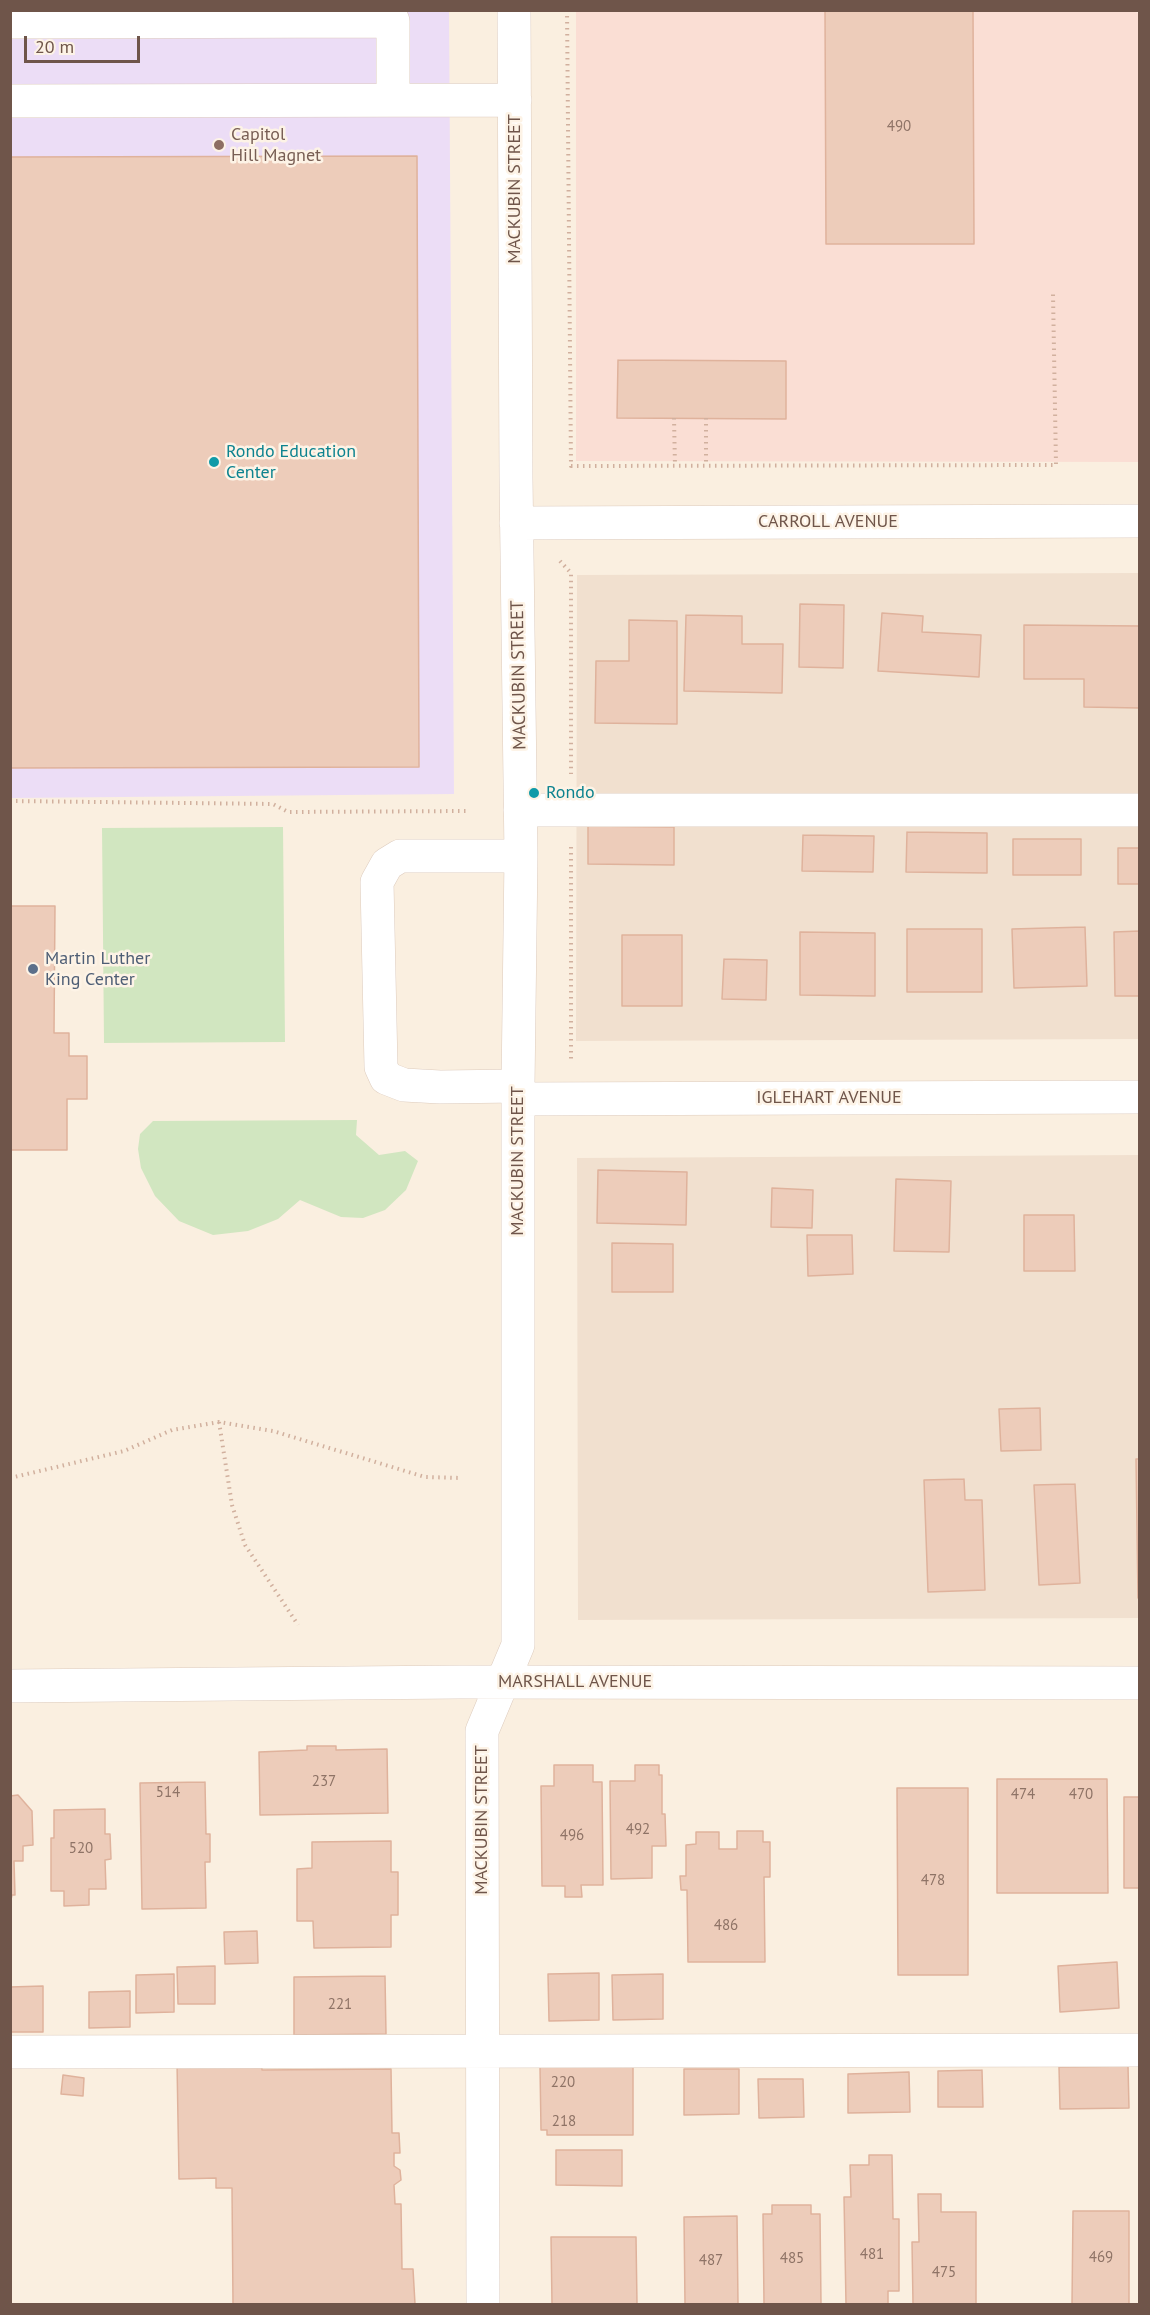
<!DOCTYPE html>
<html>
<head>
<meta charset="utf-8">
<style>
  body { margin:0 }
  #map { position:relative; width:1150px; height:2315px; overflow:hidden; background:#faefe0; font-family:"PT Sans",sans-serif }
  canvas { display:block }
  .frame { position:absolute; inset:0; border:12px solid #6f554a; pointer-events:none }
  .scale { position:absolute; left:24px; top:36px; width:116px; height:27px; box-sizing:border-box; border:3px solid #6f554a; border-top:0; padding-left:8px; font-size:18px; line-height:21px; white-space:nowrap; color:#6f554a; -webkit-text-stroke:4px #fdf3e6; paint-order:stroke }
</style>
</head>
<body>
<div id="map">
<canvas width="1150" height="2315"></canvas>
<div class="frame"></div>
<div class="scale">20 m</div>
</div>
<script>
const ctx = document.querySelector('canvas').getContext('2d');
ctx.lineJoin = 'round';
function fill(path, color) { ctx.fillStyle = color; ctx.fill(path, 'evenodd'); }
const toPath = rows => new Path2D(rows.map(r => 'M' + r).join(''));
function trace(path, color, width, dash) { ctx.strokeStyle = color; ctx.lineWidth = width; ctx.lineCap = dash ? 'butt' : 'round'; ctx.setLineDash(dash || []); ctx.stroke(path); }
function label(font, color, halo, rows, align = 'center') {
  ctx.font = font + ' "PT Sans",sans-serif'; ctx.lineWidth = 5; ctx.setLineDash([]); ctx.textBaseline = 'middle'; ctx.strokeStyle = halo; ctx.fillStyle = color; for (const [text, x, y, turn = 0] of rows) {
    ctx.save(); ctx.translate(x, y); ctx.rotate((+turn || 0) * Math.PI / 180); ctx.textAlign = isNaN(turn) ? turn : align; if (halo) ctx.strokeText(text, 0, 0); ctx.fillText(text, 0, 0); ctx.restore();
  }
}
fill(toPath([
  [1139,573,1139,1039,576,1041,577,575],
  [1139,1155,1139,1618,578,1620,577,1158]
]), '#f1e0cf');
fill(toPath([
  [1127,10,1139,13,1139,462,576,461,576,11]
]), '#faded4');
fill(toPath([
  [10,11,449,11,454,794,11,798]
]), '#ecddf6');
fill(toPath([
  [283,827,285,1042,104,1043,102,828],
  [357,1120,356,1135,379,1155,405,1151,418,1161,406,1190,385,1210,363,1218,341,1217,300,1200,278,1219,248,1231,213,1235,179,1221,155,1196,141,1168,138,1149,140,1134,153,1121]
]), '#d1e6c0');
const building = toPath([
  [825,10,973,10,974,244,826,244,825,10],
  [417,156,419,767,10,768,10,157,417,156],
  [618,360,786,361,786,419,617,418,618,360],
  [800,604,844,605,843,668,799,667,800,604],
  [882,613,923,616,922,632,981,635,979,677,878,671,882,613],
  [686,615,742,616,742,644,783,644,782,693,684,691,686,615],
  [629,620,677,621,677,724,595,723,596,661,629,661,629,620],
  [1024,625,1140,626,1140,708,1084,707,1084,679,1024,679,1024,625],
  [588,826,674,827,674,865,588,864,588,826],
  [907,832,987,833,987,873,906,872,907,832],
  [803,835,874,836,873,872,802,871,803,835],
  [1013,839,1081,839,1081,875,1013,875,1013,839],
  [1118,848,1140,848,1140,884,1118,884,1118,848],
  [10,906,55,906,54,1033,69,1033,69,1056,87,1056,87,1099,67,1099,67,1150,10,1150,10,906],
  [1085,927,1087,986,1014,988,1012,929,1085,927],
  [907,929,982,929,982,992,907,992,907,929],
  [1140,931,1140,996,1115,996,1114,932,1140,931],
  [800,932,875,933,875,996,800,995,800,932],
  [622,935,682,935,682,1006,622,1006,622,935],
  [724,959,767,960,766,1000,722,999,724,959],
  [598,1170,687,1172,686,1225,597,1223,598,1170],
  [896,1179,951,1181,949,1252,894,1251,896,1179],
  [772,1188,813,1190,812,1228,771,1227,772,1188],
  [1024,1215,1074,1215,1075,1271,1024,1271,1024,1215],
  [807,1235,852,1235,853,1274,808,1276,807,1235],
  [612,1243,673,1244,673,1292,612,1292,612,1243],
  [1040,1408,1041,1450,1001,1451,999,1409,1040,1408],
  [1136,1459,1140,1459,1140,1598,1138,1598,1136,1459],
  [964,1479,965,1500,982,1500,985,1590,928,1592,924,1480,964,1479],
  [1075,1484,1080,1583,1039,1585,1034,1485,1075,1484],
  [307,1746,336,1746,336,1750,387,1749,388,1813,260,1815,259,1752,307,1750,307,1746],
  [554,1765,593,1765,593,1782,602,1782,603,1885,581,1885,582,1897,565,1897,565,1886,542,1886,541,1786,554,1786,554,1765],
  [635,1765,659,1765,659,1775,662,1775,662,1814,665,1814,666,1846,652,1846,652,1878,611,1879,610,1781,635,1781,635,1765],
  [997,1779,1107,1779,1108,1893,997,1893,997,1779],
  [205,1782,206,1834,210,1834,210,1862,205,1862,206,1908,142,1909,140,1783,205,1782],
  [897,1788,968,1788,968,1975,898,1975,897,1788],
  [18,1795,32,1811,33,1845,23,1846,23,1861,14,1861,15,1895,12,1895,10,1904,10,1796,18,1795],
  [1124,1797,1140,1797,1140,1888,1124,1888,1124,1797],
  [105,1809,105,1834,110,1834,111,1859,105,1860,106,1889,89,1889,89,1905,64,1906,64,1891,51,1891,51,1838,54,1838,54,1810,105,1809],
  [737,1831,763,1831,763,1842,770,1842,770,1877,764,1877,765,1962,688,1962,687,1890,681,1890,680,1876,686,1876,686,1845,696,1844,696,1832,719,1832,719,1849,737,1849,737,1831],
  [391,1841,391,1872,398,1872,398,1915,391,1915,391,1947,314,1948,313,1921,297,1921,297,1869,312,1868,312,1842,391,1841],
  [257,1931,258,1963,225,1964,224,1932,257,1931],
  [1117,1962,1119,2008,1060,2012,1058,1966,1117,1962],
  [215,1966,215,2004,178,2004,177,1967,215,1966],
  [599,1973,599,2020,549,2021,548,1974,599,1973],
  [174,1974,174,2012,136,2013,136,1975,174,1974],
  [663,1974,663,2019,613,2020,612,1975,663,1974],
  [385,1976,386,2034,294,2035,294,1977,385,1976],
  [43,1986,43,2032,10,2032,10,1987,43,1986],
  [130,1991,130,2027,89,2028,89,1992,130,1991],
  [261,2061,262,2070,391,2069,392,2133,399,2133,400,2153,394,2153,394,2166,400,2170,401,2180,394,2185,395,2204,401,2204,402,2269,413,2269,415,2304,233,2304,232,2188,216,2188,216,2178,179,2179,177,2062,261,2061],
  [633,2063,633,2135,547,2135,547,2130,541,2130,540,2067,633,2063],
  [1128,2066,1129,2108,1060,2109,1059,2067,1128,2066],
  [684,2069,739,2069,739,2114,684,2115,684,2069],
  [982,2070,983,2107,938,2107,938,2071,982,2070],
  [909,2072,910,2112,848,2113,848,2074,909,2072],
  [63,2075,84,2078,83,2096,61,2094,63,2075],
  [758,2079,803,2079,804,2117,759,2118,758,2079],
  [556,2150,622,2150,622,2186,556,2185,556,2150],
  [869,2155,892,2155,893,2219,899,2219,899,2291,888,2291,888,2304,846,2304,844,2197,851,2197,850,2165,869,2165,869,2155],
  [918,2194,941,2194,941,2212,976,2212,976,2304,913,2304,912,2242,919,2242,918,2194],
  [772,2205,811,2205,811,2214,820,2214,821,2304,764,2304,763,2214,772,2214,772,2205],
  [1073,2211,1129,2211,1129,2304,1072,2304,1073,2211],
  [737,2216,738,2304,685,2304,684,2217,737,2216],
  [551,2237,636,2237,637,2304,552,2304,551,2237]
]);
fill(building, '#edccba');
trace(building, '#dfb29c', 1.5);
const minor = toPath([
  [10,22,393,21,393,100],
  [10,101,515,100],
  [516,523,1140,521],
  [520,810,1140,810],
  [518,1086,440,1087,404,1085,386,1078,381,1067,377,882,387,864,400,856,521,856],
  [518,1099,1140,1097],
  [10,1686,460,1682,1140,1683],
  [10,2052,1140,2050],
  [483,2304,482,1731,518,1645,518,1086,521,856,516,478,514,10]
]);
trace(minor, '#ddcbbd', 34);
trace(toPath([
  [567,10,571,466,1056,465,1053,294],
  [674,418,675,466],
  [706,418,706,466],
  [560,561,571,573,571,774],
  [10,801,273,804,288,812,466,811],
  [571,847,571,1062],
  [219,1422,232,1505,245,1545,298,1625],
  [10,1478,124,1451,172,1430,219,1422,273,1431,425,1477,461,1478]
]), '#d1b09e', 4, [1.5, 4.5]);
trace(minor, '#fff', 33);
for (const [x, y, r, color] of [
  [219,145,6,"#8d6e63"],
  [214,462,6,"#0f9aa8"],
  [534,793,6,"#0f9aa8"],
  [33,969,6,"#5c6f8a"]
]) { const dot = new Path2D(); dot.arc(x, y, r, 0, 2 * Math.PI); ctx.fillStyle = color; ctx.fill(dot); trace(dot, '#fdf3e6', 2); }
label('15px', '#8e7366', null, [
  ["490",899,127],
  ["237",324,1782],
  ["514",168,1793],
  ["474",1023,1795],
  ["470",1081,1795],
  ["492",638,1830],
  ["496",572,1836],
  ["520",81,1849],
  ["478",933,1881],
  ["486",726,1926],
  ["221",340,2005],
  ["220",563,2083],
  ["218",564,2122],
  ["481",872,2255],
  ["469",1101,2258],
  ["485",792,2259],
  ["487",711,2261],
  ["475",944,2273]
]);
label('18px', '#785e54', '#fdf3e6', [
  ["Capitol",231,135],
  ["Hill Magnet",231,156]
], 'left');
label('18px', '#6f554a', '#fdf3e6', [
  ["MACKUBIN STREET",515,189,-90],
  ["CARROLL AVENUE",828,522],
  ["MACKUBIN STREET",519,675,-91],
  ["IGLEHART AVENUE",829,1098],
  ["MACKUBIN STREET",518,1161,-90],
  ["MARSHALL AVENUE",575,1682],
  ["MACKUBIN STREET",482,1820,-90]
]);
label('18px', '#0d838f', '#fdf3e6', [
  ["Rondo Education",226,452],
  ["Center",226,473],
  ["Rondo",546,793]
], 'left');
label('18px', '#4e5e75', '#fdf3e6', [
  ["Martin Luther",45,959],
  ["King Center",45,980]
], 'left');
</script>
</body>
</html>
